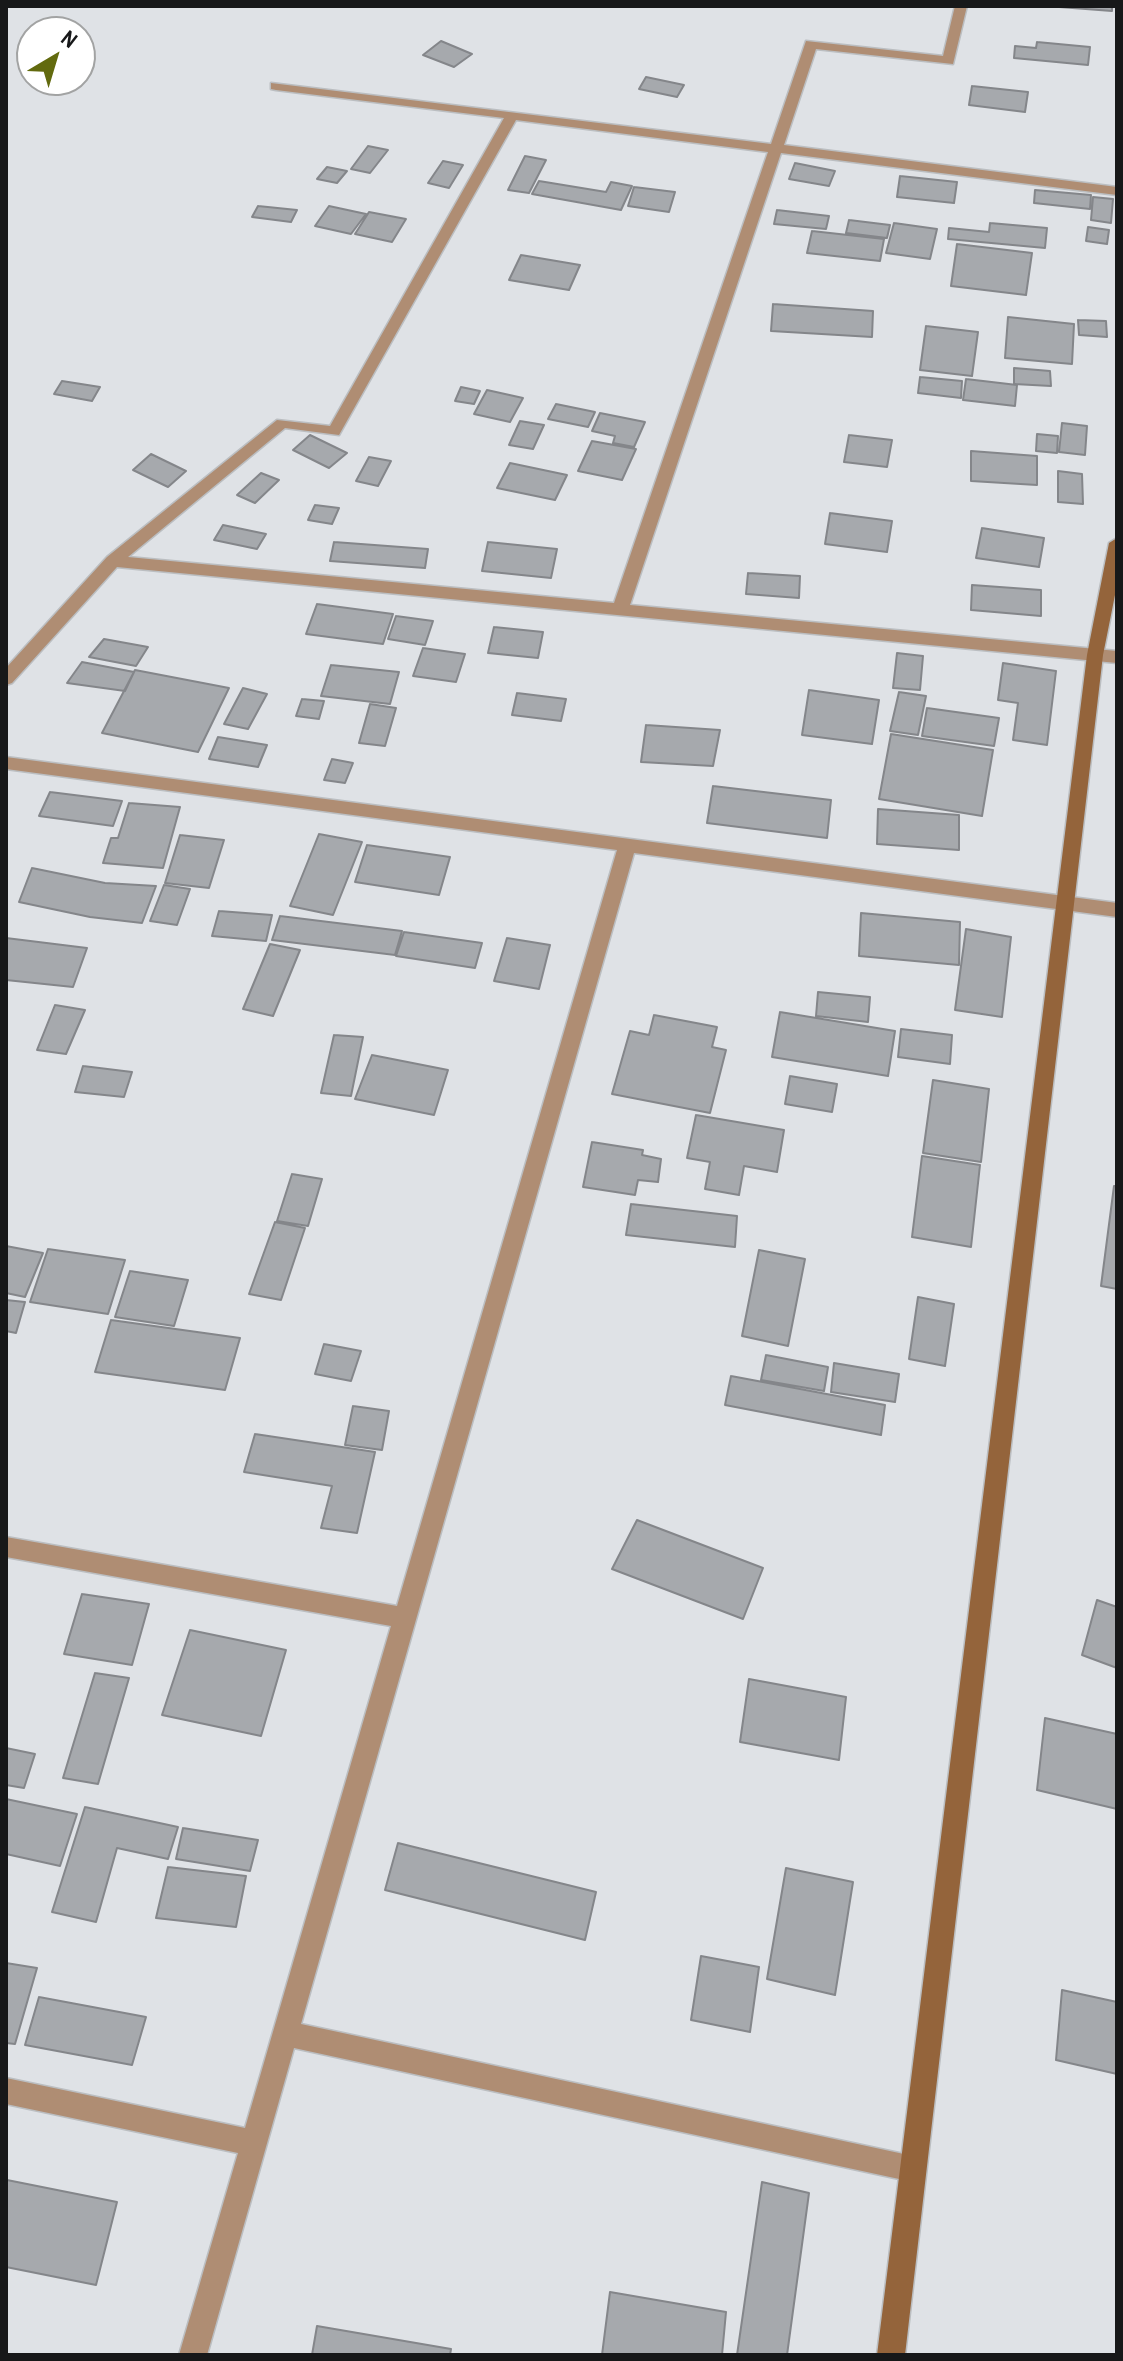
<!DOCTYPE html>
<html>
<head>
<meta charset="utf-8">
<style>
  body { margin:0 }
  #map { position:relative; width:1123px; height:2361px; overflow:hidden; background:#dfe2e6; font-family:"Archivo Narrow",sans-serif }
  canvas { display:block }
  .frame { position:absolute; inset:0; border:8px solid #171819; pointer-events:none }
  .north { position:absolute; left:16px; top:16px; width:80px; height:80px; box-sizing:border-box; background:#fff; border:2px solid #a2a3a3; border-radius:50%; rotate:38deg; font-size:22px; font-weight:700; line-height:32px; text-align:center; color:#171819 }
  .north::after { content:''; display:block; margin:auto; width:28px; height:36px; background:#626a0e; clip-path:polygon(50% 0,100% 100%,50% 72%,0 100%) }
</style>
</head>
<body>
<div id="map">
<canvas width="1123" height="2361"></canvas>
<div class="frame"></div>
<div class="north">N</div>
</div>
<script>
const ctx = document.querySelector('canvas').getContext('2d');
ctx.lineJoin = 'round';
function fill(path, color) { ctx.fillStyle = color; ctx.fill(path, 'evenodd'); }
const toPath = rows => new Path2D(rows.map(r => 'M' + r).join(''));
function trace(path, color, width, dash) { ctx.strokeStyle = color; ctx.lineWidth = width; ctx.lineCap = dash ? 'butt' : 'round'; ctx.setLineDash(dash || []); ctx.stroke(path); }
const building = toPath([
  [1046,6,1112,6,1112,11,1046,6],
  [441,41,472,54,454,67,423,55,441,41],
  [1037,42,1090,47,1088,65,1014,58,1015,46,1036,48,1037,42],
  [646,77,684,85,677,97,639,89,646,77],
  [972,86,1028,92,1025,112,969,105,972,86],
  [368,146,388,150,370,173,351,169,368,146],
  [525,156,546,160,529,193,508,190,525,156],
  [443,161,463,165,449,188,428,183,443,161],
  [795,163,835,171,829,186,789,179,795,163],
  [327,167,347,171,337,183,317,179,327,167],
  [900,176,957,182,954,203,897,197,900,176],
  [539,181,606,192,611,182,632,186,621,210,532,194,539,181],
  [634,187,675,192,669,212,628,206,634,187],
  [1035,190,1091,195,1090,209,1034,203,1035,190],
  [1093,197,1113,199,1111,223,1091,220,1093,197],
  [258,206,297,210,291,222,252,217,258,206],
  [329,206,366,214,351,234,315,226,329,206],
  [777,210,829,216,826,229,774,224,777,210],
  [369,212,406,219,392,242,355,234,369,212],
  [849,220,890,225,887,238,846,233,849,220],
  [894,223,937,229,930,259,886,253,894,223],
  [990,223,1047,228,1045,248,948,239,949,228,989,232,990,223],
  [1088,227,1109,230,1107,244,1086,241,1088,227],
  [812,231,884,239,880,261,807,253,812,231],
  [957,244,1032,253,1026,295,951,286,957,244],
  [521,255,580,265,569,290,509,280,521,255],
  [773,304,873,311,872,337,771,331,773,304],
  [1008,317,1074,324,1072,364,1005,358,1008,317],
  [1078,320,1106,321,1107,337,1079,335,1078,320],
  [926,326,978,332,972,376,920,370,926,326],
  [1014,368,1050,371,1051,386,1014,384,1014,368],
  [920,377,962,381,961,398,918,393,920,377],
  [966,379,1017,385,1015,406,963,400,966,379],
  [62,381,100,387,92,401,54,394,62,381],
  [461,387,480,391,474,404,455,401,461,387],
  [487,390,523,398,510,422,474,414,487,390],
  [556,404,595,412,588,427,548,419,556,404],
  [600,413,645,422,634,447,613,443,615,436,592,431,600,413],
  [520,421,544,425,533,449,509,445,520,421],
  [1062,423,1087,426,1085,455,1059,452,1062,423],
  [1037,434,1058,436,1057,453,1036,451,1037,434],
  [310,435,347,453,329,468,293,450,310,435],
  [849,435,892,440,887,467,844,462,849,435],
  [592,441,636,449,622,480,578,471,592,441],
  [971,451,1037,456,1037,485,971,481,971,451],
  [151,454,186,471,168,487,133,470,151,454],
  [369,457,391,461,378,486,356,481,369,457],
  [510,463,567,475,555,500,497,488,510,463],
  [1058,471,1082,474,1083,504,1058,502,1058,471],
  [261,473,279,480,255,503,237,495,261,473],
  [315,505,339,508,332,524,308,520,315,505],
  [830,513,892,521,887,552,825,544,830,513],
  [223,525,266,534,257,549,214,540,223,525],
  [982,528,1044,538,1039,567,976,558,982,528],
  [334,542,428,549,425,568,330,561,334,542],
  [488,542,557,549,551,578,482,571,488,542],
  [748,573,800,576,799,598,746,594,748,573],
  [972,585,1041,590,1041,616,971,610,972,585],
  [317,604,393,614,383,644,306,634,317,604],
  [396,616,433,621,425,645,388,639,396,616],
  [494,627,543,632,538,658,488,653,494,627],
  [104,639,148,647,136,666,89,657,104,639],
  [423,648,465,654,456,682,413,676,423,648],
  [897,653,923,656,920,690,893,688,897,653],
  [82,662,134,672,125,691,67,683,82,662],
  [1003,663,1056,671,1047,745,1013,740,1018,703,998,700,1003,663],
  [331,665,399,672,390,704,321,696,331,665],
  [135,670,229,688,198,752,102,733,135,670],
  [243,688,267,694,248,729,224,724,243,688],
  [809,690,879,700,872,744,802,735,809,690],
  [899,692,926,696,918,735,890,731,899,692],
  [517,693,566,699,561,721,512,715,517,693],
  [302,699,324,701,319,719,296,716,302,699],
  [370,704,396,708,385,746,359,743,370,704],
  [927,708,999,718,994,746,922,736,927,708],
  [646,725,720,730,713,766,641,762,646,725],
  [891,734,993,750,982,816,879,799,891,734],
  [218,737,267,745,258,767,209,759,218,737],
  [332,759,353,763,345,783,324,780,332,759],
  [713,786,831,800,827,838,707,823,713,786],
  [50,792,122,801,113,826,39,816,50,792],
  [129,803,180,807,163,868,103,863,111,838,118,838,129,803],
  [878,809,959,815,959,850,877,844,878,809],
  [319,834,362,842,333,915,290,906,319,834],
  [180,835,224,840,209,888,165,883,180,835],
  [367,845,450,857,439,895,355,882,367,845],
  [32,868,105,883,156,886,142,923,90,917,19,902,32,868],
  [164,885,190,889,177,925,150,921,164,885],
  [219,911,272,915,266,941,212,936,219,911],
  [861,913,960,922,959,965,859,956,861,913],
  [280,916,402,931,395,955,272,940,280,916],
  [966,929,1011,937,1002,1017,955,1010,966,929],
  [404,932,482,943,475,968,396,956,404,932],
  [6,938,87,948,73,987,6,980,6,938],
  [507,938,550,945,539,989,494,981,507,938],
  [270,944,300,950,273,1016,243,1009,270,944],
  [818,992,870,997,868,1022,816,1016,818,992],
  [55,1005,85,1010,66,1054,37,1050,55,1005],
  [780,1012,895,1031,888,1076,772,1057,780,1012],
  [654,1015,717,1027,712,1047,726,1050,710,1113,612,1094,630,1031,649,1035,654,1015],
  [901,1029,952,1035,950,1064,898,1057,901,1029],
  [334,1035,363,1037,351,1096,321,1093,334,1035],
  [372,1055,448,1070,434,1115,355,1099,372,1055],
  [83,1066,132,1072,124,1097,75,1092,83,1066],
  [790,1076,837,1084,832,1112,785,1104,790,1076],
  [933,1080,989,1089,981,1162,923,1153,933,1080],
  [696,1115,784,1130,777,1172,744,1166,739,1195,705,1189,710,1162,687,1158,696,1115],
  [592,1142,643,1150,642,1155,661,1159,658,1182,638,1180,635,1195,583,1187,592,1142],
  [922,1156,980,1165,971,1247,912,1237,922,1156],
  [292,1174,322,1179,308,1226,277,1221,292,1174],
  [1114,1186,1117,1186,1117,1289,1101,1286,1114,1186],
  [631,1204,737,1216,735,1247,626,1235,631,1204],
  [275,1222,305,1228,281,1300,249,1294,275,1222],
  [6,1246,43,1253,25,1297,6,1293,6,1246],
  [48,1249,125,1260,108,1314,30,1302,48,1249],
  [759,1250,805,1259,788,1346,742,1336,759,1250],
  [130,1271,188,1280,174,1326,115,1317,130,1271],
  [918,1297,954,1304,945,1366,909,1359,918,1297],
  [6,1300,25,1302,16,1333,6,1331,6,1300],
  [111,1320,240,1338,225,1390,95,1372,111,1320],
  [324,1344,361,1351,351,1381,315,1374,324,1344],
  [766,1355,828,1367,824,1391,761,1380,766,1355],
  [834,1363,899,1374,895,1402,831,1392,834,1363],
  [731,1376,885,1405,881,1435,725,1405,731,1376],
  [353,1406,389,1411,382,1450,345,1445,353,1406],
  [255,1434,375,1452,357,1533,321,1528,332,1486,244,1472,255,1434],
  [637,1520,763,1568,743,1619,612,1569,637,1520],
  [82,1594,149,1604,132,1665,64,1654,82,1594],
  [1097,1600,1117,1607,1117,1668,1082,1655,1097,1600],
  [190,1630,286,1650,261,1736,162,1715,190,1630],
  [95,1673,129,1678,98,1784,63,1778,95,1673],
  [749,1679,846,1697,839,1760,740,1742,749,1679],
  [1045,1718,1117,1734,1117,1809,1037,1790,1045,1718],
  [6,1748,35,1754,24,1788,6,1785,6,1748],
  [6,1799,77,1814,60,1866,6,1854,6,1799],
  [85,1807,178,1827,168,1859,117,1848,96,1922,52,1912,85,1807],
  [183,1828,258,1840,250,1871,176,1859,183,1828],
  [398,1843,596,1892,585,1940,385,1890,398,1843],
  [168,1867,246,1876,236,1927,156,1918,168,1867],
  [786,1868,853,1882,835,1995,767,1979,786,1868],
  [701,1956,759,1967,750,2032,691,2020,701,1956],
  [6,1963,37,1968,15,2044,6,2043,6,1963],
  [1062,1990,1117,2002,1117,2074,1056,2060,1062,1990],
  [39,1997,146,2017,132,2065,25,2045,39,1997],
  [7,2180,117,2202,96,2285,6,2267,7,2180],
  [762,2182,809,2193,787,2355,737,2355,762,2182],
  [610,2292,726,2312,722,2355,602,2355,610,2292],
  [317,2326,451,2349,450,2355,312,2355,317,2326]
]);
fill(building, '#a6a9ad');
trace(building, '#84868a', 2);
const street = toPath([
  [955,6,967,6,953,64,816,49,784,145,1117,187,1117,195,781,153,630,605,1117,651,1117,663,117,567,12,683,6,685,6,668,107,557,277,420,330,426,504,118,276,90,271,89,271,83,771,144,806,41,943,56,955,6],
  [516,120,768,152,614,603,128,557,285,428,339,435,516,120],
  [6,757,1117,903,1117,917,634,853,301,2024,913,2156,922,2160,926,2169,922,2178,913,2182,294,2048,207,2355,179,2355,238,2153,6,2104,6,2078,245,2128,391,1626,6,1557,6,1537,397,1606,617,850,6,769,6,757]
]);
const secondary = toPath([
  [1117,538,1117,585,1103,655,905,2355,877,2355,1087,655,1109,543,1117,538]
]);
trace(street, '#bbbec1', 3);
trace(secondary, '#bbbec1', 3);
fill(street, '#af8d73');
fill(secondary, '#94643b');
</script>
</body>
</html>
